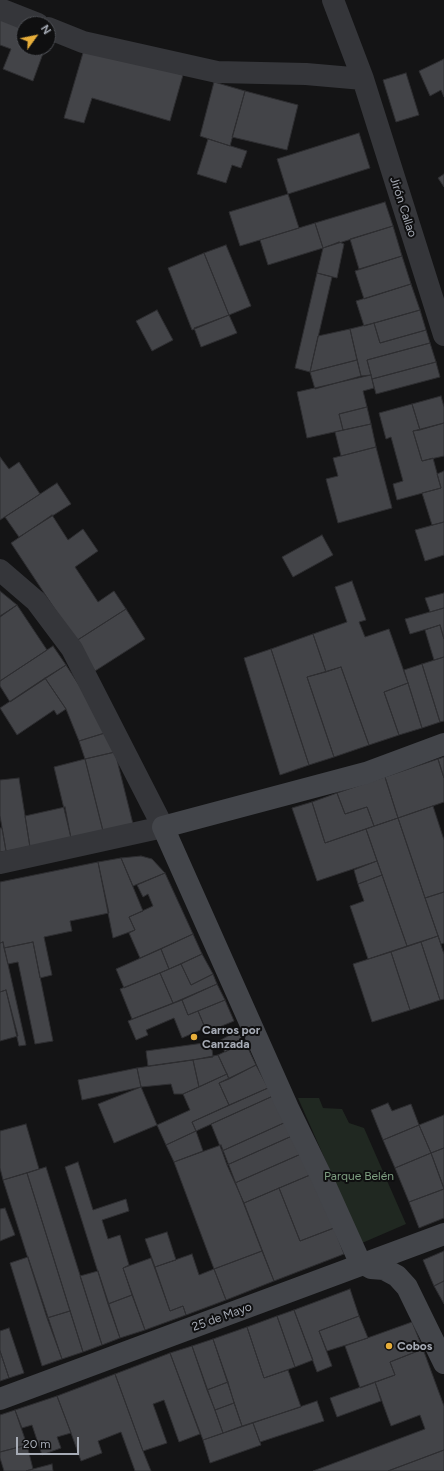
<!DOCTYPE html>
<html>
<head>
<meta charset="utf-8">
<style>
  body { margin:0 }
  #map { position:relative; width:444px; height:1471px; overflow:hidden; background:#141415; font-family:Figtree,sans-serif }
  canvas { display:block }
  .north { position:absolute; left:16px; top:16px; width:40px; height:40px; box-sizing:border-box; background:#0f0f10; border:1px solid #4b4d52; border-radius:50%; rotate:57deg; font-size:11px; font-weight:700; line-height:16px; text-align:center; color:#a6abb5 }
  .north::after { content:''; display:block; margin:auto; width:14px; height:18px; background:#e7ae3a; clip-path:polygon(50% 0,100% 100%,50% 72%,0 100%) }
  .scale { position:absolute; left:16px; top:1437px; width:63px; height:18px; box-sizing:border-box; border:2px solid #a6abb5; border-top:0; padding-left:5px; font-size:12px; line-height:14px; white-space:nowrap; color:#a6abb5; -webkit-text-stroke:3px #0f0f10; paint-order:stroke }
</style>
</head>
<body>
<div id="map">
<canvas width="444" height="1471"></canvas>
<div class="north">N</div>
<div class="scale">20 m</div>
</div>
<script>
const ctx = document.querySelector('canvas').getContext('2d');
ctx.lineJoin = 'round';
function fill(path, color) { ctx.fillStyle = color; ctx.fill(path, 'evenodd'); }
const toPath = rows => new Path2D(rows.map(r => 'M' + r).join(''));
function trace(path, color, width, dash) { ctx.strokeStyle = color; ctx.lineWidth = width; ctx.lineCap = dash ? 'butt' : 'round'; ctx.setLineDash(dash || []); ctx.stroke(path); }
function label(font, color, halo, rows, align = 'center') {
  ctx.font = font + ' Figtree,sans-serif'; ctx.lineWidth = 4; ctx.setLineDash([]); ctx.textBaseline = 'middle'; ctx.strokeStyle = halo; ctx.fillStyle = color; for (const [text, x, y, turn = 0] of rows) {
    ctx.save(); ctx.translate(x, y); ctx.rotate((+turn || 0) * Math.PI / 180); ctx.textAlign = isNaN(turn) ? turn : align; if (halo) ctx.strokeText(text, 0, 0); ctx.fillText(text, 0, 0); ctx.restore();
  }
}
fill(toPath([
  [298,1098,319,1098,323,1108,342,1109,349,1123,364,1128,406,1224,362,1243]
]), '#202821');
const building = toPath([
  [0,14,24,24,24,48,45,48,33,81,3,69,11,49,0,45,0,14],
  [85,46,183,75,170,121,92,98,84,123,64,118,85,46],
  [444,59,444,97,441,90,430,96,419,71,444,59],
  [406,73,419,115,396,122,383,80,406,73],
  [214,82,245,91,230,146,200,136,214,82],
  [245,91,298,105,287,150,232,137,245,91],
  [359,133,370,168,288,194,277,159,359,133],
  [208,139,247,151,241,168,232,165,226,183,197,174,208,139],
  [444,174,444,187,438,178,444,174],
  [288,194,299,228,240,246,229,212,288,194],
  [385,202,393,226,323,248,315,223,385,202],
  [315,223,323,248,268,265,260,240,315,223],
  [393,226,402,256,359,269,350,239,393,226],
  [339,242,344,244,337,278,317,273,323,248,339,242],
  [226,245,251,306,229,315,204,253,226,245],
  [204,253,229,315,192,330,168,268,204,253],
  [402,256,411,284,364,299,355,271,402,256],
  [317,273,332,277,310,372,295,368,317,273],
  [411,284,420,310,364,326,356,301,411,284],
  [157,310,173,340,152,351,136,321,157,310],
  [420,310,426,330,380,343,374,323,420,310],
  [229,315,237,333,201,347,194,328,229,315],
  [374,323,380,343,426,330,430,343,367,360,371,375,361,376,350,329,374,323],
  [350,329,357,360,310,372,318,336,350,329],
  [430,343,436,362,372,379,367,360,430,343],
  [357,360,361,376,315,389,310,372,357,360],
  [436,362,440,377,376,394,372,379,436,362],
  [371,375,374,388,363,391,367,407,339,414,343,430,307,438,297,392,371,375],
  [441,396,444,407,444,423,420,430,412,404,441,396],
  [412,404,420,430,413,431,422,461,433,458,441,488,397,500,393,484,403,481,391,437,386,439,379,413,412,404],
  [367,407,371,424,343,430,339,414,367,407],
  [444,423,444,456,422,461,413,431,444,423],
  [371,424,376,447,341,456,335,432,371,424],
  [376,447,392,508,338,523,326,479,338,476,333,458,376,447],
  [0,457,9,469,19,462,40,494,0,520,0,457],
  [444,471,444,522,432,525,422,493,441,488,437,474,444,471],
  [57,483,71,504,19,537,5,517,57,483],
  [52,515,68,540,83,529,98,551,75,567,98,602,114,591,126,609,76,641,11,543,52,515],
  [444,522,444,555,425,561,415,530,444,522],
  [322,535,333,555,293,577,282,557,322,535],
  [352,581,366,620,359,622,365,637,389,629,408,683,384,692,399,735,369,745,341,667,326,672,313,634,347,622,335,587,352,581],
  [0,591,17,605,0,616,0,591],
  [444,593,444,608,430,612,425,598,444,593],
  [17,605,47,650,0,681,0,617,17,605],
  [444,608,444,639,440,625,410,634,405,619,444,608],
  [126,609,145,639,95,671,76,641,126,609],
  [440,625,444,639,444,657,434,660,425,630,440,625],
  [313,634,326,672,307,677,334,757,309,765,271,649,313,634],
  [53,646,66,665,10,702,0,686,0,681,53,646],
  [271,649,309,765,280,775,244,658,271,649],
  [444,657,444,721,440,722,422,664,444,657],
  [422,664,440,722,422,728,404,670,422,664],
  [66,665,88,699,108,732,79,741,66,709,45,678,66,665],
  [341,667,369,745,334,757,307,677,341,667],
  [45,678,66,709,57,715,54,710,17,735,0,708,45,678],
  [408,683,422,728,399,735,384,692,408,683],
  [108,732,115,752,85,759,79,741,108,732],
  [115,752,133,824,103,831,85,759,115,752],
  [444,757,444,778,438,759,444,757],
  [85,759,103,831,71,838,54,767,85,759],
  [438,759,444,778,444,802,398,818,385,777,438,759],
  [385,777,398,818,374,826,367,807,345,814,337,793,385,777],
  [19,778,30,847,6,851,0,816,0,780,19,778],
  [337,793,345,814,367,807,374,826,325,843,312,802,337,793],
  [312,802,325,843,366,829,377,861,317,881,292,808,312,802],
  [433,806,444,840,444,892,425,898,398,818,433,806],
  [65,807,71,838,30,847,25,816,65,807],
  [398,818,438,936,407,946,366,829,398,818],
  [0,828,2,828,6,851,0,852,0,828],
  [141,856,152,859,165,873,133,886,121,858,141,856],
  [121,858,143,911,129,917,135,930,113,938,98,862,121,858],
  [377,861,382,875,358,884,354,870,377,861],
  [98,862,109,913,70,921,72,931,44,937,52,975,40,978,33,942,4,948,3,942,0,943,0,882,98,862],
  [165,873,193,934,140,958,129,933,135,930,129,917,153,906,148,894,143,897,137,885,165,873],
  [382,875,407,946,368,959,350,906,364,901,358,884,382,875],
  [444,892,444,943,441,944,425,898,444,892],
  [193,934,202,954,169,969,161,949,193,934],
  [438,936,444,954,444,999,440,1000,421,942,438,936],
  [3,942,26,1045,19,1046,6,990,0,992,0,943,3,942],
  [33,942,53,1041,35,1044,18,962,8,964,4,948,33,942],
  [421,942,440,1000,410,1010,391,952,421,942],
  [161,949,169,969,124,988,116,969,161,949],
  [391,952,410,1010,372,1022,353,964,391,952],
  [202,954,213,974,191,985,181,964,202,954],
  [181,964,191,985,213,974,217,984,173,1003,160,973,181,964],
  [160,973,173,1003,132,1019,120,989,160,973],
  [217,984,225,1000,188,1015,182,1000,217,984],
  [6,990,18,1036,0,1041,0,992,6,990],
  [182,1000,188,1015,198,1011,205,1028,182,1038,174,1018,146,1030,148,1035,136,1040,128,1021,182,1000],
  [225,1000,234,1021,207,1032,198,1011,225,1000],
  [237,1031,245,1042,225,1052,219,1041,237,1031],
  [211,1042,213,1057,148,1066,146,1051,211,1042],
  [245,1042,256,1065,229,1079,218,1055,245,1042],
  [218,1055,227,1074,199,1087,193,1060,218,1055],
  [193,1060,199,1087,183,1094,174,1094,171,1084,141,1087,137,1068,193,1060],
  [256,1065,268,1088,229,1105,219,1083,256,1065],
  [137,1068,141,1087,82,1100,78,1080,137,1068],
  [227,1074,229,1079,219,1083,229,1105,192,1122,196,1131,166,1145,157,1125,190,1110,183,1094,227,1074],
  [141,1087,157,1125,114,1143,98,1104,141,1087],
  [268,1088,273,1096,196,1131,192,1122,268,1088],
  [273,1096,286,1122,222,1151,211,1124,273,1096],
  [388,1103,392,1111,411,1104,419,1125,383,1140,371,1110,388,1103],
  [444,1115,444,1148,431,1153,419,1125,444,1115],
  [286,1122,292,1136,227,1165,222,1151,286,1122],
  [26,1124,39,1169,3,1180,0,1168,0,1131,26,1124],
  [419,1125,431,1153,395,1168,383,1140,419,1125],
  [196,1131,203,1151,174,1162,166,1145,196,1131],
  [292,1136,301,1154,235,1183,227,1165,292,1136],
  [221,1145,262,1251,214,1269,174,1162,221,1145],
  [444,1148,444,1188,431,1153,444,1148],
  [431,1153,444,1189,409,1202,395,1168,431,1153],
  [301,1154,310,1175,244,1203,235,1183,301,1154],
  [78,1162,93,1210,126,1199,129,1211,102,1220,108,1239,120,1235,129,1265,123,1268,132,1295,108,1304,65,1167,78,1162],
  [46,1167,102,1345,83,1352,27,1173,46,1167],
  [27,1173,70,1311,47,1318,3,1180,27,1173],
  [310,1175,334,1228,300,1241,279,1188,310,1175],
  [279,1188,300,1241,334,1228,344,1254,274,1281,244,1203,279,1188],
  [444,1189,444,1218,419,1228,409,1202,444,1189],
  [5,1208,15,1235,0,1241,0,1209,5,1208],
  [167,1232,176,1260,155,1267,145,1239,167,1232],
  [262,1251,274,1281,226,1300,214,1269,262,1251],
  [444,1251,444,1281,434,1286,423,1260,444,1251],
  [192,1254,199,1275,214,1269,226,1300,186,1315,183,1306,170,1311,155,1267,192,1254],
  [28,1257,62,1359,42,1366,10,1263,28,1257],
  [151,1258,170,1311,183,1306,186,1315,145,1330,123,1268,151,1258],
  [98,1271,120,1338,102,1345,80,1276,98,1271],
  [444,1281,444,1304,434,1286,444,1281],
  [350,1289,359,1316,319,1331,332,1366,317,1372,294,1310,350,1289],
  [132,1295,145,1330,120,1338,108,1304,132,1295],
  [294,1310,313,1360,295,1367,277,1316,294,1310],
  [70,1311,83,1352,62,1359,47,1318,70,1311],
  [277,1316,295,1367,264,1378,247,1327,277,1316],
  [359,1316,368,1338,327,1351,319,1331,359,1316],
  [412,1322,423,1349,390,1362,395,1375,360,1388,345,1346,412,1322],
  [247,1327,264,1378,288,1370,301,1407,242,1426,213,1339,247,1327],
  [9,1328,24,1373,9,1378,0,1351,0,1331,9,1328],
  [213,1339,228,1382,207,1390,192,1346,213,1339],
  [192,1346,223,1433,203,1440,170,1353,192,1346],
  [423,1349,444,1406,444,1450,388,1471,313,1471,425,1429,420,1415,391,1426,375,1382,395,1375,390,1362,423,1349],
  [0,1351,9,1378,0,1381,0,1351],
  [170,1353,200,1434,179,1442,164,1400,153,1404,167,1443,143,1451,115,1374,170,1353],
  [115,1374,143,1451,151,1471,135,1471,121,1432,98,1441,102,1453,81,1461,71,1433,57,1396,115,1374],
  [228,1382,234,1403,215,1410,207,1390,228,1382],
  [375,1382,381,1401,337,1417,330,1398,375,1382],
  [57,1396,71,1433,57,1437,61,1448,42,1455,32,1425,22,1428,15,1410,57,1396],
  [317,1401,324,1421,260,1442,253,1423,317,1401],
  [234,1403,242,1426,223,1433,215,1410,234,1403],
  [15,1410,27,1445,0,1452,0,1415,15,1410],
  [253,1423,261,1445,210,1463,203,1440,253,1423],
  [27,1445,33,1469,26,1471,4,1471,0,1458,0,1452,27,1445],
  [444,1450,444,1471,388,1471,444,1450],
  [52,1464,53,1471,26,1471,33,1469,52,1464]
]);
fill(building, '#434448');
trace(building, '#2e2e31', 1);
trace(toPath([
  [333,0,363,79,444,335],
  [0,9,38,24],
  [48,28,83,42,217,72,306,74,363,79],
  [0,570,36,601,72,649,163,827,0,863]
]), '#35363a', 22);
trace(toPath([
  [444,744,366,773,163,827,288,1108,322,1178,358,1258,364,1264,371,1268,384,1269,397,1276,407,1287,444,1363],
  [0,1399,444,1234]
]), '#43454a', 22);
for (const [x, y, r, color] of [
  [194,1037,4,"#e7ae3a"],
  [389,1346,4,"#e7ae3a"]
]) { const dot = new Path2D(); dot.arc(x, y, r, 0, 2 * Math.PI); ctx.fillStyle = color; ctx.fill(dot); trace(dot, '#0f0f10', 1.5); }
label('12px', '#a6abb5', '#0f0f10', [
  ["Jirón Callao",403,207,72],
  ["25 de Mayo",222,1317,-20]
]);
label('bold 12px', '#a6abb5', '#0f0f10', [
  ["Carros por",202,1030],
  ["Canzada",202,1044],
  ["Cobos",397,1346]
], 'left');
label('12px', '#7e9f81', '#0f0f10', [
  ["Parque Belén",359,1176]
]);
</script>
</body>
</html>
